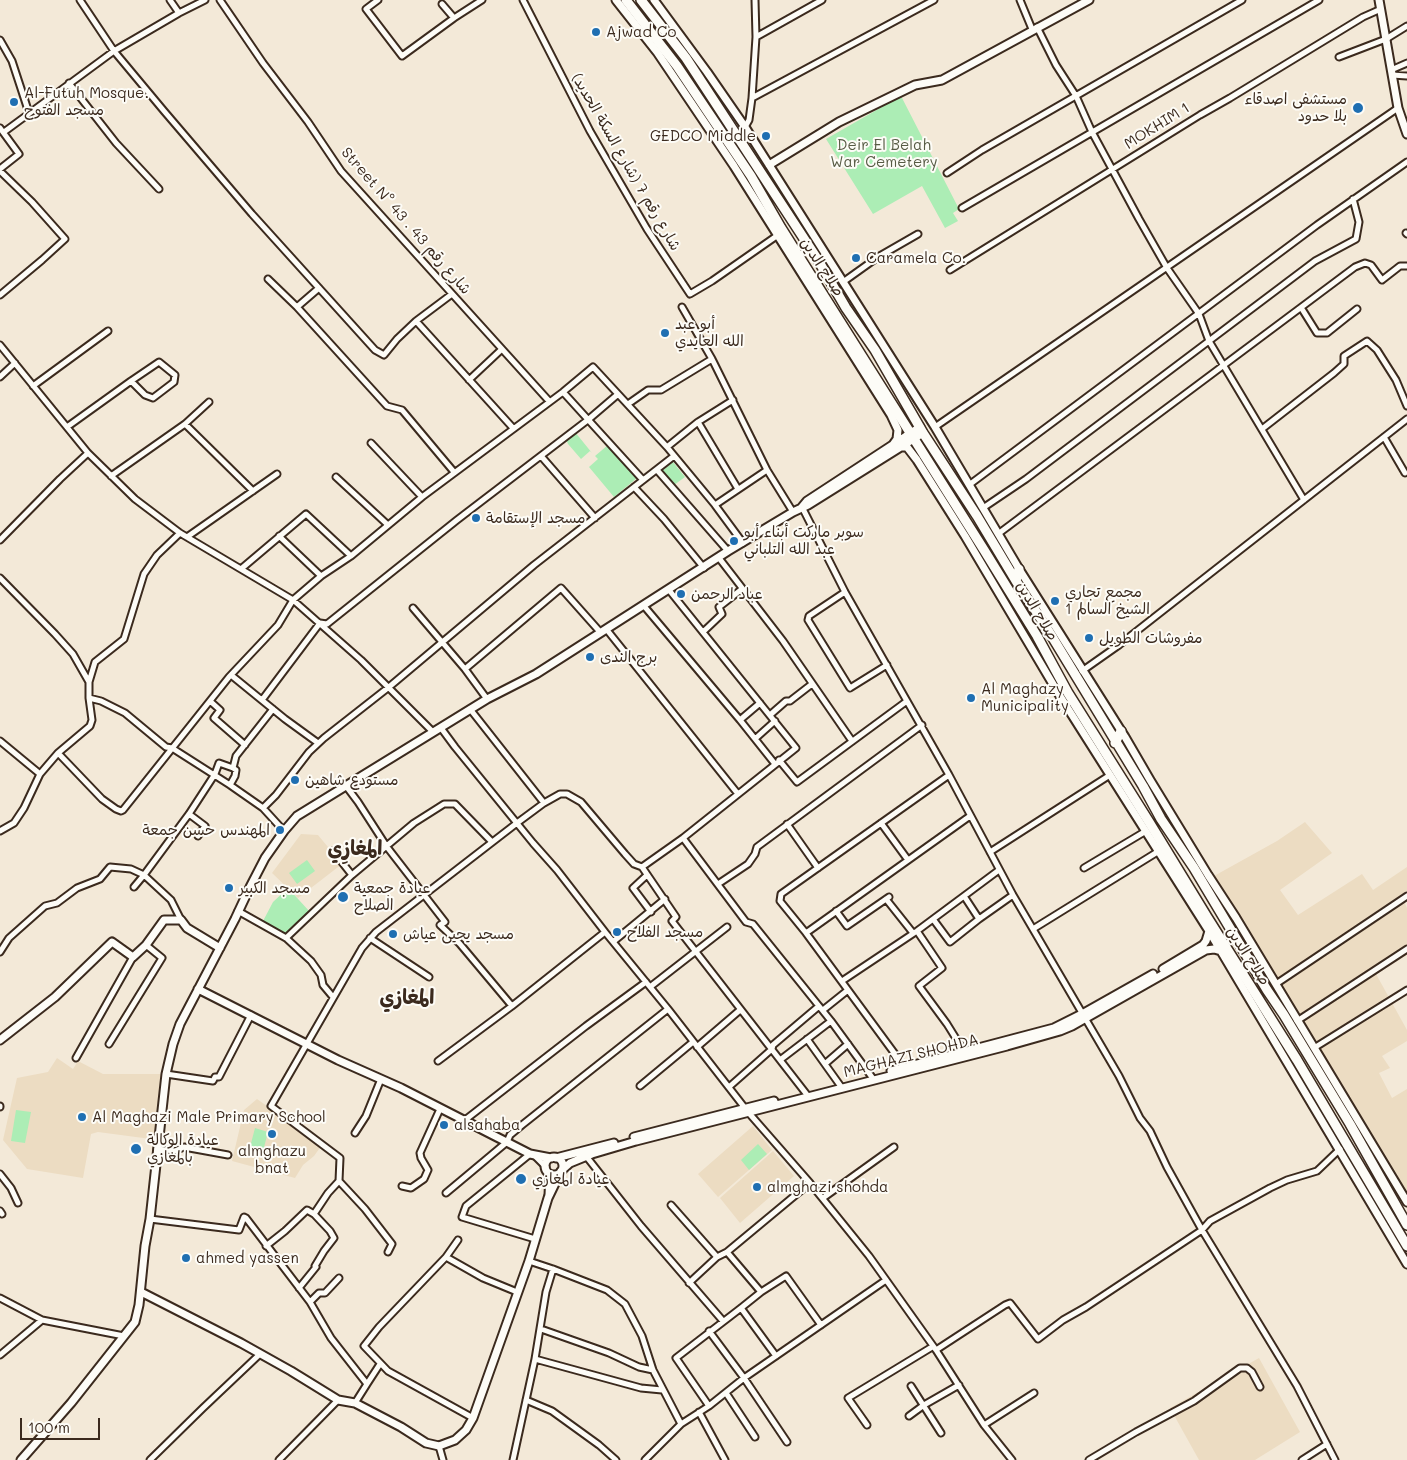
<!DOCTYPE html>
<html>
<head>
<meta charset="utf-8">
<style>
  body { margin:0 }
  #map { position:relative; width:1407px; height:1460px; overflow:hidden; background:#f3e9d8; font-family:Mali,sans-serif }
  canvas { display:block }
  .scale { position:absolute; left:20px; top:1418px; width:80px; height:22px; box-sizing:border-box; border:2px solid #3b2a1e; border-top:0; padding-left:6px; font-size:15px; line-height:18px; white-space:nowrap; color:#3b2a1e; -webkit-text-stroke:4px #fdfcf7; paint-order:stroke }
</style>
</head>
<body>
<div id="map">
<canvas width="1407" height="1460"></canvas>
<div class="scale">100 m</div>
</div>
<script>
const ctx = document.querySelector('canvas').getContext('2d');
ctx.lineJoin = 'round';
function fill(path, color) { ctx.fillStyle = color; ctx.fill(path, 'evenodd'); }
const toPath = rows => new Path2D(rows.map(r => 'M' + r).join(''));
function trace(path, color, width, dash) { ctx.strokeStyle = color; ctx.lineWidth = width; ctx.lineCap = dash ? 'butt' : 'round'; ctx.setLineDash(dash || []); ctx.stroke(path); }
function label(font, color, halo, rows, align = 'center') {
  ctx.font = font + ' Mali,"Playpen Sans Arabic",sans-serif'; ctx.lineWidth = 4; ctx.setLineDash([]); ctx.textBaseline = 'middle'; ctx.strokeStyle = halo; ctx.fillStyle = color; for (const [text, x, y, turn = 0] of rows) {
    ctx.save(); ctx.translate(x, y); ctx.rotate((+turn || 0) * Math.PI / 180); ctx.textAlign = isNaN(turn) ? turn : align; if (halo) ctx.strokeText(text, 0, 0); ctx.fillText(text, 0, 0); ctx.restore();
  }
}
fill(toPath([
  [1305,822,1332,853,1280,890,1298,915,1362,874,1373,890,1407,867,1407,891,1401,895,1407,908,1407,955,1376,974,1407,1030,1407,1041,1382,1056,1390,1068,1379,1073,1392,1098,1407,1089,1407,1194,1214,876,1277,841],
  [301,834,318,835,342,864,298,898,272,873],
  [57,1058,73,1069,78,1061,103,1074,161,1074,154,1137,151,1139,98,1132,91,1134,83,1178,27,1169,3,1140,17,1078,48,1072],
  [257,1099,322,1145,314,1156,303,1165,295,1178,232,1161,244,1110],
  [753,1126,772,1150,718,1197,698,1174],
  [773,1151,794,1176,740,1223,720,1198],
  [1259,1358,1300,1432,1255,1460,1199,1460,1170,1408]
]), '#ecdcc2');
fill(toPath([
  [901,96,959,209,953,213,958,221,945,228,922,186,873,214,826,139],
  [575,432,592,453,590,451,581,459,568,444,566,439],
  [608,445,637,478,614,497,589,467,598,459,595,456],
  [673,462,685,477,674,485,662,471],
  [307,860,315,871,297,884,289,873],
  [288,888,310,912,285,937,262,923,273,902],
  [16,1110,31,1112,25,1143,11,1141],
  [255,1128,268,1132,262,1155,249,1151],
  [758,1144,767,1154,749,1170,741,1160]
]), '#acedb5');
const street = toPath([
  [80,0,114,51,164,111,252,214,375,350,384,355,397,339,416,321,452,294],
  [170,0,179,13],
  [220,0,263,63,308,122,341,171,549,401],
  [378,0,366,9,402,56,454,18,482,0],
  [523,0,590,131,647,229,690,294,712,281,778,235],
  [1020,0,1032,29],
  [442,4,454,18],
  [1037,27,1056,65,1076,96,1092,132,1139,219,1167,268,1199,314,1209,341,1304,500],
  [756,37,822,0],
  [0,40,12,61,29,113],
  [1339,57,1386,39,1407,26],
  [1391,70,1407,63],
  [1392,75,1407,76],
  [69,83,116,143,159,189],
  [752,98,934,0],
  [745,127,749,120,752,98,756,37,755,0],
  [0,128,19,154,0,169],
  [4,132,114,51,179,13,205,0],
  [0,171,32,202,65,239,42,260,0,295],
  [947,173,982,150,1242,0],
  [962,208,1319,0],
  [1406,233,1407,234],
  [950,270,1200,115,1230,98,1363,17,1381,9],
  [268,279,297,307,387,406,402,410,454,472],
  [843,282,878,257,918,234],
  [297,307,319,288],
  [682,307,712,359,767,470,793,512],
  [1302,309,1317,333,1327,333,1357,309],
  [416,321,513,428],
  [0,345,88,453,135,499,180,533,293,600,361,660,433,732],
  [0,377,15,363],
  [469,380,502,349],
  [33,386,108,331],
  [563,392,643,480],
  [628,404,648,390,661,390,712,359],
  [698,422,738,489],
  [185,424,253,491],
  [67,427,131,381,159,362,175,375,174,382,153,398,145,395,131,381],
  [935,427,1398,108],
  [1262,429,1334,373,1344,364,1344,356,1367,341,1377,350,1396,380,1407,406],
  [1384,437,1405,473],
  [371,443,422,497],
  [667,447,698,422,733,400],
  [541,456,595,518],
  [657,470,728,551],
  [111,476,185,424,209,402],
  [336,477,388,525],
  [969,485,1317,225,1407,162],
  [634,487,664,519,704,568],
  [715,505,767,470],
  [802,507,845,592,949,775,1013,895,1119,1076,1140,1118,1150,1131,1167,1167,1202,1230,1297,1386,1335,1460],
  [983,508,1026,479,1315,261,1356,239,1359,222,1353,199],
  [998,534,1355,267,1365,263,1371,265,1382,280,1400,266,1407,266],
  [279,536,321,576],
  [187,537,277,474],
  [0,540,60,479,88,453],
  [719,558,783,641,852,741],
  [241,569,306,514,351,556],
  [0,578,55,634,73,654,89,682],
  [669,590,796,748,683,838,642,867,676,917,672,921,808,1096],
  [845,592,809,616,808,620,850,688,887,665],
  [644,606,740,720,775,764],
  [413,608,465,669,487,699],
  [607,630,738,794],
  [703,632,722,614,719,607,742,589],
  [465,669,561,588,601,633],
  [1082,671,1119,645,1407,419],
  [231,675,285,719,318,743],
  [89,698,101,701,125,713,166,747,172,748,230,785,263,808,284,831],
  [262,700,320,623,327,624,457,520,589,419,617,395],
  [210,701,220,710,214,718,245,745],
  [470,709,544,803],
  [770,715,786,701,790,701,812,684],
  [740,720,760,703],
  [441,728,455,747,533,843,557,870,605,932],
  [756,738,775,721],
  [0,741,40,774],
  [58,753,102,799,116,809,121,811,123,810,229,677,278,625,293,600,321,576,351,556,422,497,563,392,593,367,667,447,715,505,743,543],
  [779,760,797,782,907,701],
  [230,785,235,776,236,770,233,768],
  [346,786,358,802,387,847,445,922,440,925,460,944,512,1006],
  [263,808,276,795,309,752,324,738,389,687,534,565,674,456],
  [189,814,205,826,198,836],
  [881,823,908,860],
  [787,824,818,868],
  [0,831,14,823,24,808,40,774,58,753,90,726,92,720,89,698,89,682,95,662,124,639,144,574,157,555,180,533],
  [683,838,746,922,753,924,831,1021,874,1080],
  [333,851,352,875],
  [990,852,1110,775],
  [1084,868,1146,831],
  [647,875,633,888,651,912],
  [718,884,748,864,755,854,757,847,922,725],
  [964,896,979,919],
  [886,899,913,933],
  [238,911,286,938,311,961,321,975,323,985,333,997],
  [836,911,847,926,889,897],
  [933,919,950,942,979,919,1013,895],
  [181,920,171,900,144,875,189,814,215,774,219,763,233,768,236,756,273,709],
  [1033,929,1159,851],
  [917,931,942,968,919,986,947,1024,965,1053],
  [806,933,780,901,781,894,949,775],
  [286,938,352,875,414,823,444,804,455,804,492,842],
  [370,938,429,977],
  [614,941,665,899],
  [0,952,9,938,45,906,57,903,77,888,100,879,110,867,131,869,144,875,134,887],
  [842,981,917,931,999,870],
  [1276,984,1407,896],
  [650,987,727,927],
  [823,1010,848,990],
  [1297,1021,1407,949],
  [807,1039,842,1088],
  [109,1044,162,958,146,945],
  [697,1047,740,1010],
  [1314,1048,1407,990],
  [76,1058,133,957],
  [780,1060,831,1021],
  [438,1061,512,1006,605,932,668,1009,748,1112,810,1183,869,1256,936,1350,984,1425,1012,1460],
  [826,1063,848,1044],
  [906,1069,806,933,970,816],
  [166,1074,213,1081,215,1077,219,1077,251,1015],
  [640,1086,693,1042],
  [729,1087,772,1049,773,1045,819,1006],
  [0,1106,0,1107],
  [465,1120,586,1026,646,982],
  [355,1133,366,1116,381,1079],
  [157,1149,175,1151,184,1147,228,1155],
  [530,1154,466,1206,462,1217,535,1239],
  [535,1156,546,1167],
  [586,1156,641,1226,723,1321],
  [0,1174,11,1188,18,1203],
  [402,1186,411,1188,424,1179,428,1170,421,1158,420,1153,440,1109],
  [446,1193,507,1142,510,1135,522,1125,668,1009],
  [548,1195,549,1173],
  [823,1198,894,1147],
  [671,1205,717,1257],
  [0,1211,2,1214],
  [150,1219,239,1230,244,1217,246,1218,310,1302,331,1338,367,1384,355,1403],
  [458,1240,446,1257,379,1327,364,1346,388,1371,473,1418],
  [266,1246,285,1231,307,1210,314,1214,328,1193,339,1181],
  [388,1252,392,1244,365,1209,339,1181,340,1158,271,1106,362,948,376,932,517,823,544,803,560,794,567,794,581,802,625,854,634,864,642,867],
  [727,1252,761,1292],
  [446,1257,483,1278,517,1292],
  [529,1261,553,1269,607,1290,625,1304,642,1336,653,1370,681,1424],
  [689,1283,717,1257,727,1252,810,1183],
  [299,1288,316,1267,315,1266,324,1251,334,1238,330,1231,314,1214],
  [0,1298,42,1320,124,1336],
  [310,1302,319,1293,325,1293,339,1278],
  [741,1308,776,1356],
  [541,1329,609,1353,639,1367,653,1370],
  [709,1331,744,1378,787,1442],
  [936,1350,1005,1305,1010,1303,1038,1339,1063,1320,1086,1307,1202,1230,1210,1221,1270,1188,1287,1180,1317,1171,1340,1149],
  [0,1355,42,1320],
  [535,1359,641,1388,662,1390],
  [367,1384,380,1364],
  [911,1386,941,1433],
  [726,1393,755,1437],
  [526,1400,552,1411,599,1445,616,1460],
  [709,1406,676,1358,741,1308,761,1292,786,1276,821,1325],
  [699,1412,725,1460],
  [909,1416,924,1405,959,1385],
  [867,1425,848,1398,932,1347],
  [984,1425,1034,1393],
  [439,1446,443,1460],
  [150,1460,203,1408,260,1354],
  [279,1460,338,1400],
  [513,1460,535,1359,546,1292,553,1269],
  [645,1460,681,1424,709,1406,744,1378,886,1280],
  [1089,1460,1136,1432,1194,1401,1240,1368,1247,1368,1252,1372,1260,1387],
  [1302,1460,1327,1444]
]);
const secondary = toPath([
  [616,0,657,52,734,166,891,415,898,430,897,439,892,446],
  [654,0,707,72,745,127,935,427,1019,569,1125,737,1150,780,1208,875,1236,918,1407,1202],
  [1379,0,1398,108,1407,134],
  [769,165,839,122,915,85,942,80,1089,0],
  [900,447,907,447,917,460,965,536,1060,696,1209,931,1407,1264],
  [802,507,807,501,920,427],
  [1163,969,1203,945,1206,941,1209,931],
  [198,989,338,1060,401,1088,530,1154,551,1158],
  [0,1040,55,997,112,942,133,957,146,945,164,920,181,920,187,928,220,948],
  [891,1071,1054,1028,1082,1014,1153,974],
  [634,1137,774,1101],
  '545 1166a9 9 0 1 1 18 0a9 9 0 1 1-18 0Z',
  [556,1158,614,1143],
  [141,1292,241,1343,291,1371,338,1400,355,1403,401,1427,426,1443,439,1446,455,1440,466,1430,473,1418,529,1261,548,1198,561,1171,570,1163,592,1154,636,1141,1007,1046,1060,1031,1072,1026,1206,950,1214,949,1221,951],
  [21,1460,71,1403,135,1322,139,1305,145,1246,150,1219,166,1074,173,1044,180,1024,235,919,250,887,265,858,284,831,297,816,487,699,536,674,728,551,793,512,808,505,923,433]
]);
const highway = toPath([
  [626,0,677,66,751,176,781,228,984,550,1037,636,1068,693,1149,822,1207,917,1297,1060,1407,1246],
  [641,0,686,58,818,260,846,308,875,350,923,433,977,516,1016,581,1045,625,1143,786,1161,819,1194,868,1267,990,1284,1015,1350,1124,1407,1225],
  [1016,581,1019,569],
  [1115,743,1121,731]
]);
trace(street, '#3b2a1e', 9);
trace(secondary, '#3b2a1e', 11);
trace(highway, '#3b2a1e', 12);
trace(street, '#fdfcf7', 5);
trace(secondary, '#fdfcf7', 7);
trace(highway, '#fdfcf7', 9);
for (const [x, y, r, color] of [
  [596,32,5,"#1f6fb2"],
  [14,102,5,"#1f6fb2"],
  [1358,108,6,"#1f6fb2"],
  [766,136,5,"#1f6fb2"],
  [856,258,5,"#1f6fb2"],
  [665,333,5,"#1f6fb2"],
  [476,518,5,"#1f6fb2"],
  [734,541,5,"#1f6fb2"],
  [681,594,5,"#1f6fb2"],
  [1055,601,5,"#1f6fb2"],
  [1089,638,5,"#1f6fb2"],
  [590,657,5,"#1f6fb2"],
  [971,698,5,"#1f6fb2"],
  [295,780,5,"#1f6fb2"],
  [280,830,5,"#1f6fb2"],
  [229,888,5,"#1f6fb2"],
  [343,897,6,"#1f6fb2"],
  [617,932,5,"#1f6fb2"],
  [393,934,5,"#1f6fb2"],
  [82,1117,5,"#1f6fb2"],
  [444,1125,5,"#1f6fb2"],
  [272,1134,5,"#1f6fb2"],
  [136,1149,6,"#1f6fb2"],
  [521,1179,6,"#1f6fb2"],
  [757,1187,5,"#1f6fb2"],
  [186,1258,5,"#1f6fb2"]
]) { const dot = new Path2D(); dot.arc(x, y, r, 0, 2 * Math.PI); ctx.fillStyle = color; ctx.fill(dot); trace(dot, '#fdfcf7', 2); }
label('15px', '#3b2a1e', '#fdfcf7', [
  ["Ajwad Co",606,32],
  ["Al-Futuh Mosque.",24,93],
  ["مسجد الفتوح",24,110],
  ["مستشفى اصدقاء",1347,99,"right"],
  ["بلا حدود",1347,116,"right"],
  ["GEDCO Middle",756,136,"right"],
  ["Caramela Co.",866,258],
  ["أبو عبد",675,324],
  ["الله العايدي",675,341],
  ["مسجد الإستقامة",486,518],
  ["سوبر ماركت أبناء أبو",744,532],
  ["عبد الله التلباني",744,549],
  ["مجمع تجاري",1065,592],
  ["الشيخ السالم 1",1065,609],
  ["عباد الرحمن",691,594],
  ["مفروشات الطويل",1099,638],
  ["برج الندى",600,657],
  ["Al Maghazy",981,689],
  ["Municipality",981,706],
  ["مستودع شاهين",305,780],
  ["المهندس حسن جمعة",270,830,"right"],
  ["مسجد الكبير",239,888],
  ["عيادة جمعية",354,888],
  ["الصلاح",354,905],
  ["مسجد الفلاح",627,932],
  ["مسجد يحيى عياش",403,934],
  ["Al Maghazi Male Primary School",92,1117],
  ["alsahaba",454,1125],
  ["عيادة الوكالة",147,1140],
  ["بالمغازي",147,1157],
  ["almghazu",272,1151,"center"],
  ["bnat",272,1168,"center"],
  ["عيادة المغازي",532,1179],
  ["almghazi shohda",767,1187],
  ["ahmed yassen",196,1258]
], 'left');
label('15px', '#3b2a1e', '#fdfcf7', [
  ["MOKHIM 1",1157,126,-32],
  ["شارع رقم 7 (شارع السكة الحديد)",626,162,60],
  ["Street N° 43 . شارع رقم 43",406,221,49],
  ["صلاح الدين",822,267,57],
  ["صلاح الدين",1037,611,59],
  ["صلاح الدين",1248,956,57],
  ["MAGHAZI SHOHDA",911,1056,-14]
]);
label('15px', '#575b44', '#fdfcf7', [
  ["Deir El Belah",884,145],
  ["War Cemetery",884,162]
]);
label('bold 20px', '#3b2a1e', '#fdfcf7', [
  ["المغازِي",355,849],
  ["المغازي",407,998]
]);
</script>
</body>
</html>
